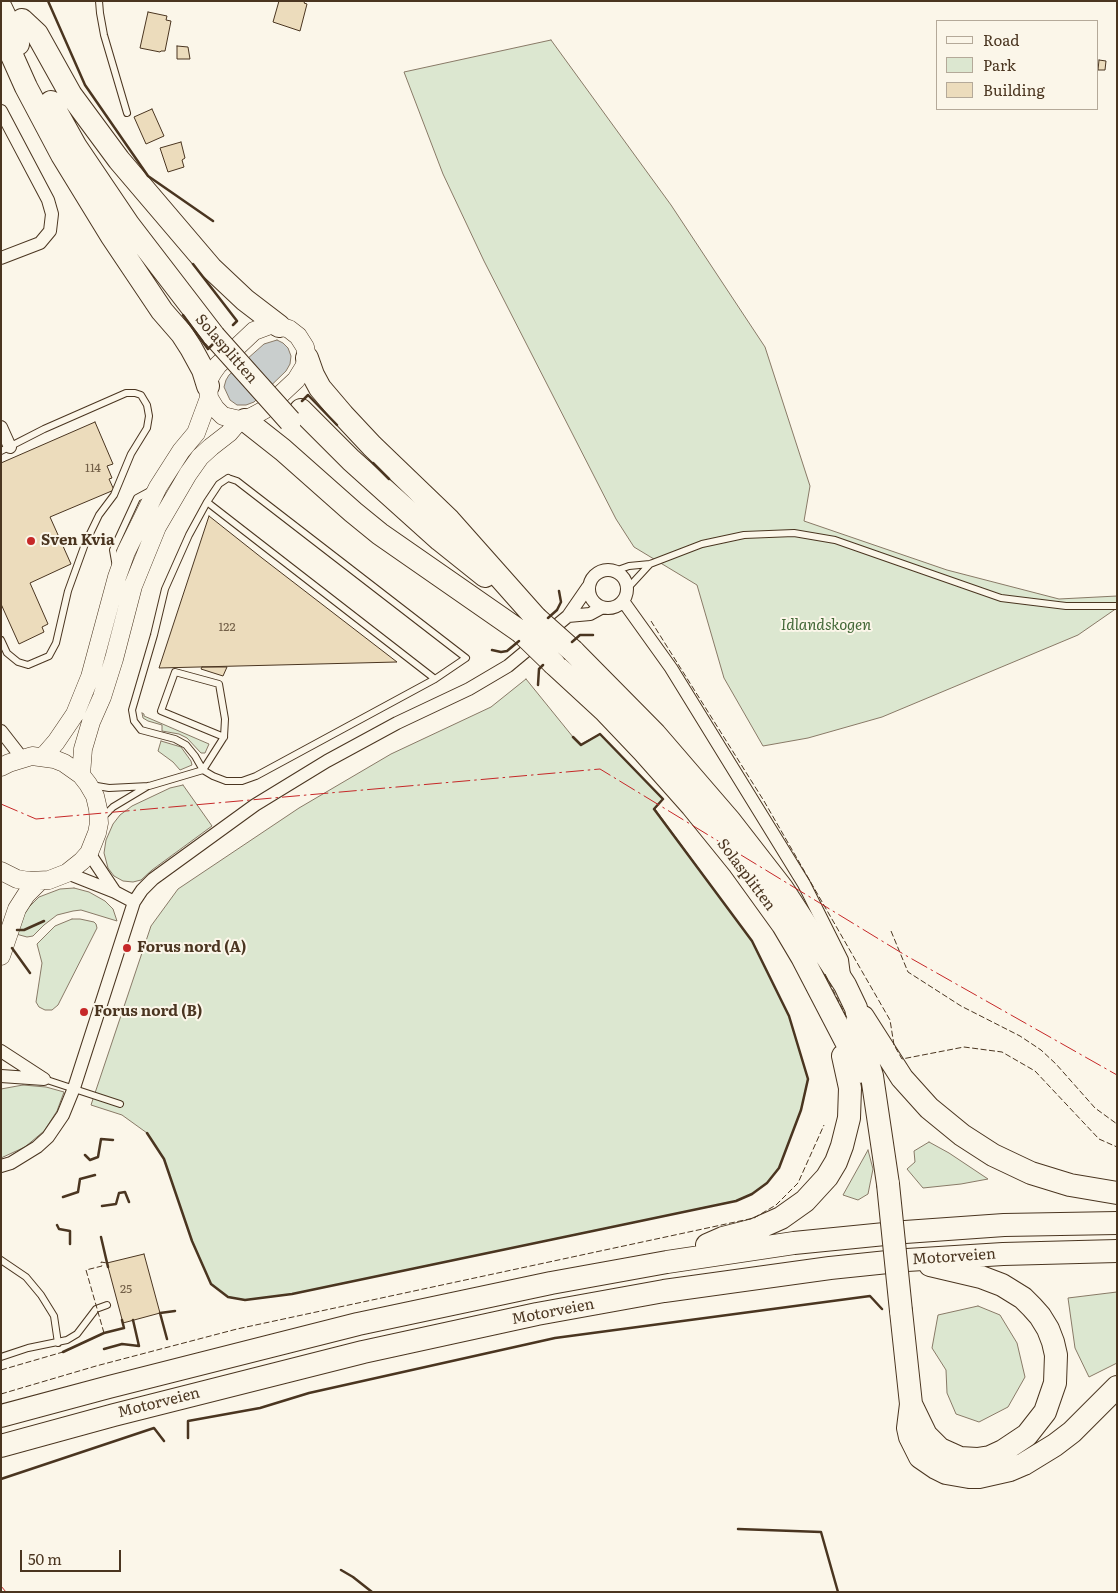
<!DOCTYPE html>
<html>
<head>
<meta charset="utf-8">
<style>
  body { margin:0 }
  #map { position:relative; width:1118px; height:1593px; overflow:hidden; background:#fbf6e9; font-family:Literata,serif }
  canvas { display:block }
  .frame { position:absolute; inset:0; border:2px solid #4a3520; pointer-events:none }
  .legend { position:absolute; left:936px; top:20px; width:162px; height:90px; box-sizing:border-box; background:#fbf6e9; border:1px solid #b4a999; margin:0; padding:6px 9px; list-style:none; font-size:15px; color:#4a3520 }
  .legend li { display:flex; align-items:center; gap:10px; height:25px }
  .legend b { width:25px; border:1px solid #b4a999 }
  .scale { position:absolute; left:20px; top:1550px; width:101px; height:22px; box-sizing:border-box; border:2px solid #4a3520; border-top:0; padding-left:6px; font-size:15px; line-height:18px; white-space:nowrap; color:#4a3520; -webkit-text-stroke:4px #fbf6e9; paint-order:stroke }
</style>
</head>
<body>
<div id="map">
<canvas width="1118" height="1593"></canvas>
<div class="frame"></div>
<ul class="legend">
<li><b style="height:6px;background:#fbf6e9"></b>Road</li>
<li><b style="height:14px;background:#dce7d0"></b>Park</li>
<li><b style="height:14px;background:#ecdcbc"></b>Building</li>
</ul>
<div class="scale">50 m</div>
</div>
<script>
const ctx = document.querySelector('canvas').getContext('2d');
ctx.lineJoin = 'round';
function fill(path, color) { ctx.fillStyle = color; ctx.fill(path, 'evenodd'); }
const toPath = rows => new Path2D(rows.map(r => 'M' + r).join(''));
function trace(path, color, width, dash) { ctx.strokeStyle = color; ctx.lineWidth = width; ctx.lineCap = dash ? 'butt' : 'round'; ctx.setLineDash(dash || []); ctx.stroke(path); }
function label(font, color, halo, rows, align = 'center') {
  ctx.font = font + ' Literata,serif'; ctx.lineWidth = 4; ctx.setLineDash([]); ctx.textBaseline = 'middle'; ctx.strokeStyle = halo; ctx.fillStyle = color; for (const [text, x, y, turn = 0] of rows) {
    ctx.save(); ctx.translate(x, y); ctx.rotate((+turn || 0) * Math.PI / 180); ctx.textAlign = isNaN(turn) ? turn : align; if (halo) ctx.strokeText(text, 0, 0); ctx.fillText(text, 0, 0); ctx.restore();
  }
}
const green = toPath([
  [551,40,671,205,765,347,810,486,804,521,947,570,1059,599,1117,596,1117,608,1078,635,882,717,808,738,763,746,724,678,697,585,634,547,616,519,484,261,443,174,404,72,551,40],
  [526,679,573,737,581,744,600,734,663,799,655,809,752,941,789,1016,808,1079,801,1110,779,1168,767,1183,752,1194,736,1201,292,1294,245,1300,228,1297,211,1284,192,1241,164,1159,147,1133,122,1115,91,1105,151,926,178,889,299,808,391,754,491,707,526,679],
  [142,713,144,714,144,716,209,744,205,753,201,753,187,738,179,734,162,731,162,725,148,721,143,718,142,713],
  [161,741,181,747,191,761,192,765,180,770,173,762,158,751,161,741],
  [183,785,212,826,152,870,141,880,133,882,123,881,114,876,108,868,104,853,106,840,113,824,120,815,132,806,170,788,183,785],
  [74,888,89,892,105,901,113,909,117,921,81,910,73,911,57,915,44,925,33,936,27,937,16,934,26,910,39,897,60,889,74,888],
  [72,919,80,919,94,922,96,924,97,928,58,1005,52,1010,45,1010,39,1007,36,1002,42,963,37,944,55,926,72,919],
  [23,1085,46,1087,64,1092,57,1111,44,1131,25,1147,1,1158,1,1089,23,1085],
  [929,1142,949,1153,988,1179,961,1184,923,1188,907,1169,915,1162,914,1151,929,1142],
  [868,1150,873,1169,868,1194,858,1200,843,1195,868,1150],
  [1117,1292,1117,1363,1089,1377,1075,1348,1068,1298,1117,1292],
  [978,1306,1000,1315,1017,1343,1025,1377,1008,1407,979,1422,956,1414,947,1393,946,1370,932,1348,938,1315,978,1306]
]);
fill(green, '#dce7d0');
trace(green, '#887966', 1);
const water = toPath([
  [277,340,283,343,288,348,291,356,290,364,286,371,254,402,246,405,237,405,230,400,224,387,226,380,229,375,264,344,277,340]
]);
fill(water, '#c9cecd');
trace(water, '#887966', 1);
const building = toPath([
  [279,1,305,1,304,3,307,4,300,31,273,22,279,1],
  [148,12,167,16,166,20,171,21,165,51,161,51,160,52,140,48,148,12],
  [177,46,188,47,190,59,177,59,177,46],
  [1099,60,1106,61,1105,70,1098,70,1099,60],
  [152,109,164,136,146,144,134,117,152,109],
  [181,142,185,158,182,160,184,167,168,172,160,148,181,142],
  [95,422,113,464,107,466,112,478,109,479,114,490,50,517,71,564,30,583,48,624,42,627,44,632,19,644,1,604,1,463,95,422],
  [209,516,262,558,397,662,159,668,209,516],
  [202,667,227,667,223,676,201,669,202,667],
  [144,1254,160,1313,123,1323,107,1263,144,1254]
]);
fill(building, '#ecdcbc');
trace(building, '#4a3520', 1);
const lane = toPath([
  [99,1,100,13,104,35,127,113],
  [1,451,44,429,126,393,135,393,141,395,147,405,149,416,147,428,131,454,114,495,99,515,85,544,68,591,56,643,49,656,28,665,18,662,7,653,1,640],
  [228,478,237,481,466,658,435,679,256,776,242,781,226,781,213,776,203,770,195,756,186,745,175,739,141,730,134,721,132,710,154,635,165,589,189,535,207,502,219,484,228,478],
  [207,502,435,679],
  [116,567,113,550,137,498,150,491],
  [615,571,629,566,650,564,702,544,744,535,794,533,835,540,1001,598,1066,606,1117,606],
  [627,589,650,564],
  [175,672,219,684,225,719,224,737,161,711,175,672],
  [91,785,109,788,149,786,203,770,224,737],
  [101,819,113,807,148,786],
  [44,1079,120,1104],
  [1,1260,26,1277,41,1295,54,1316,58,1343],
  [1,1357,28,1348,67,1340,77,1334,96,1309,107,1305]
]);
const street = toPath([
  [1,111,48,200,52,214,50,231,40,243,1,258],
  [1,427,10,447],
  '589 589a19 19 0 1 1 38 0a19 19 0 1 1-38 0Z',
  [623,601,671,668,804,884,842,960,844,975],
  [568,616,590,614,601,608],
  [1,731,22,758],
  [89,853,115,892],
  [67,873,115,892,134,902],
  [1,1051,44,1079],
  [1,1076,44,1079],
  [1,1166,11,1163,37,1147,48,1137,63,1115,74,1088,134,902,142,890,153,879,255,805,327,761,397,723,469,689,508,666,568,616,588,587]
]);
const secondary = toPath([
  [270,325,279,326,289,329,298,336,305,347,307,358,304,367,296,380,264,410,255,415,245,420,240,420,223,416,215,408,209,398,208,386,209,379,213,372,218,365,254,331,270,325],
  [43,757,56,742,75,714,90,677,117,577,126,552,158,487,181,451,196,433,209,398],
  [1,767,9,763,32,756,54,759,64,763,81,775,88,784,95,796,98,809,99,823,97,833,89,853,82,861,67,873,49,880,29,881,17,879,1,871],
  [81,775,83,749,91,722,102,697,114,659,133,586,157,527,188,474,200,457,211,447,229,433,240,420],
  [1,956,17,909,26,895,40,881]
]);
const highway = toPath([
  [1,8,18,44],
  [22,20,37,34,71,95,119,160,211,268,245,300,279,326],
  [1,31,26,87,62,155,111,235,162,311,182,334,191,348,203,370,208,386],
  [51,102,76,147,128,224,214,336],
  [307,358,313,375,320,388,343,415,372,446,449,520,536,618],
  [301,410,351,460,440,540,485,576],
  [245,420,283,450,353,512,380,534,521,632],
  [573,651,655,734,730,821,782,888,845,985,856,1008,864,1050,872,1076,888,1184],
  [554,664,605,711,644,752,692,806,739,864,783,925,802,957,853,1055,859,1072],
  [863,1017,902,1078,929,1108,962,1135,993,1155,1031,1173,1070,1185,1117,1193],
  [707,1245,723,1238,754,1230,781,1218,805,1201,827,1177,836,1162,842,1146,849,1118,850,1088,843,1056],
  [901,1311,911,1404,908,1428,910,1437,920,1457,936,1468,946,1473,969,1477,979,1477,1010,1470,1024,1464,1055,1445,1072,1432,1117,1387],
  [911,1404,926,1435,940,1449,960,1458,977,1459,990,1457,1003,1451,1027,1435,1045,1412,1055,1383,1056,1355,1053,1342,1048,1329,1040,1316,1032,1307,1023,1298,1002,1285,981,1277,930,1265],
  [1,1416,109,1387,358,1324,551,1283,667,1262,794,1243,905,1232,1004,1225,1117,1223],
  [1,1446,114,1415,363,1352,537,1314,664,1291,830,1268,907,1260,1003,1254,1117,1251]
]);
trace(lane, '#4a3520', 8);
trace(street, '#4a3520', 14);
trace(secondary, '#4a3520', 19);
trace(highway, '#4a3520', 24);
trace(lane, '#fbf6e9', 6);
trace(street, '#fbf6e9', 12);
trace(secondary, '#fbf6e9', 18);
trace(highway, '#fbf6e9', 22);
const highwayBridge = toPath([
  [214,336,290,421],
  [536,618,573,651],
  [521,632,554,664],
  [888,1184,901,1311]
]);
trace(highwayBridge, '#4a3520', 24, []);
trace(highwayBridge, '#fbf6e9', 22);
trace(toPath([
  [651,621,764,801,890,1020,894,1045,902,1059,964,1047,1002,1052,1035,1071,1099,1139,1117,1147],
  [891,931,908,972,961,1006,1020,1036,1041,1050,1056,1064,1095,1108,1117,1124],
  [825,974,847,1018],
  [104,1333,86,1270,102,1266,101,1262,107,1263],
  [1,1370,63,1352],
  [1,1394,96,1366,237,1329,754,1218,776,1205,798,1183,824,1125]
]), '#4a3520', 1, [6, 2.5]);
trace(toPath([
  [48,1,85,85,148,176,213,221],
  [193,264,237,321,233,325],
  [183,315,208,349,213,344],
  [302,401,308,395,337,425],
  [373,463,389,479],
  [548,618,557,610,561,602,559,591],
  [572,642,580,635,593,635],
  [492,650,501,652,507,651,519,641],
  [538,685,539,669,543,665],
  [17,930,24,930,44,921],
  [12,948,30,973],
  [147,1133,164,1159,192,1241,211,1284,228,1297,245,1300,292,1294,736,1201,752,1194,767,1183,779,1168,801,1110,808,1079,789,1016,752,941,654,809,663,799,600,734,581,745,573,737],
  [85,1155,90,1160,98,1157,101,1139,113,1140],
  [63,1197,78,1192,80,1179,95,1175],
  [102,1206,116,1204,119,1193,125,1192,129,1202],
  [57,1225,59,1229,70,1231,70,1244],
  [101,1237,108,1267],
  [167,1339,160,1313,175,1311],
  [104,1349,122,1344,139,1346,133,1320],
  [63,1352,104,1333,124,1328,122,1320],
  [188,1438,188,1421,260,1408,309,1393,555,1338,870,1296,882,1309],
  [1,1479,154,1428,164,1441],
  [738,1529,821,1532,838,1592],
  [341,1570,353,1577,372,1592]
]), '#4a3520', 2.5);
trace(toPath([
  [1,804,36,819,600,769,905,955,1117,1075],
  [1,1586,6,1592]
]), '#c62828', 1, [18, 4, 2.5, 4]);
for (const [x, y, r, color] of [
  [31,541,5,"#c62828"],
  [127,948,5,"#c62828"],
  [84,1012,5,"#c62828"]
]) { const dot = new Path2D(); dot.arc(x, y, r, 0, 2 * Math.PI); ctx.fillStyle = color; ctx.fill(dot); trace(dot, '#fbf6e9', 2); }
label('12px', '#725f47', null, [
  ["114",93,468],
  ["122",227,627],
  ["25",126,1289]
]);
label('15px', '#4a3520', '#fbf6e9', [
  ["Solasplitten",226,349,49],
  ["Solasplitten",746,875,53],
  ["Motorveien",954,1257,-4],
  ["Motorveien",553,1312,-11],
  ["Motorveien",159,1403,-14]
]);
label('bold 15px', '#4a3520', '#fbf6e9', [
  ["Sven Kvia",41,541],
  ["Forus nord (A)",137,948],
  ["Forus nord (B)",94,1012]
], 'left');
label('italic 15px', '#436837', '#fbf6e9', [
  ["Idlandskogen",826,626]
]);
</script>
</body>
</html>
